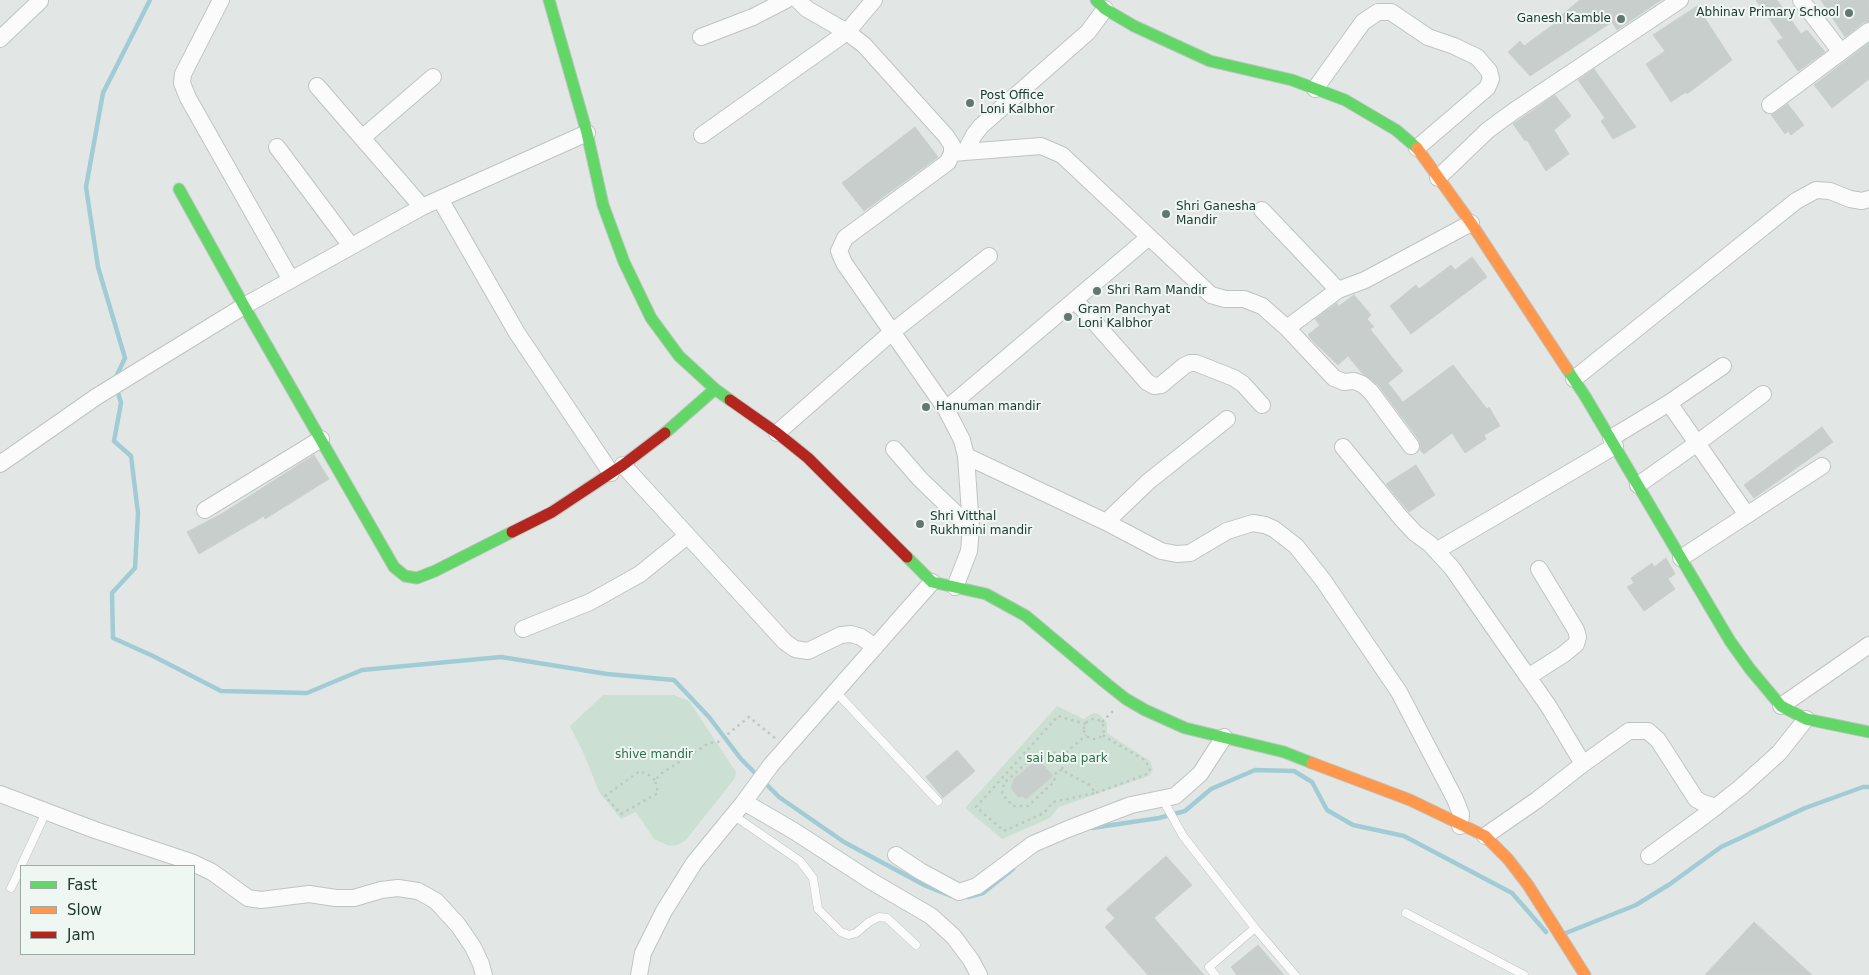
<!DOCTYPE html>
<html>
<head>
<meta charset="utf-8">
<style>
  body { margin:0 }
  #map { position:relative; width:1869px; height:975px; overflow:hidden; background:#e2e7e5; font-family:"DejaVu Sans",sans-serif }
  canvas { display:block }
  .legend { position:absolute; left:20px; top:865px; width:175px; height:90px; box-sizing:border-box; background:#eff7f3; border:1px solid #9caba6; margin:0; padding:6px 9px; list-style:none; font-size:15px; color:#203933 }
  .legend li { display:flex; align-items:center; gap:10px; height:25px }
  .legend b { width:25px; border:1px solid #9caba6 }
</style>
</head>
<body>
<div id="map">
<canvas width="1869" height="975"></canvas>
<ul class="legend">
<li><b style="height:6px;background:#63d668"></b>Fast</li>
<li><b style="height:6px;background:#ff974d"></b>Slow</li>
<li><b style="height:6px;background:#b3261e"></b>Jam</li>
</ul>
</div>
<script>
const ctx = document.querySelector('canvas').getContext('2d');
ctx.lineJoin = 'round';
function fill(path, color) { ctx.fillStyle = color; ctx.fill(path, 'evenodd'); }
const toPath = rows => new Path2D(rows.map(r => 'M' + r).join(''));
function trace(path, color, width, dash) { ctx.strokeStyle = color; ctx.lineWidth = width; ctx.lineCap = dash ? 'butt' : 'round'; ctx.setLineDash(dash || []); ctx.stroke(path); }
function label(font, color, halo, rows, align = 'center') {
  ctx.font = font + ' "DejaVu Sans",sans-serif'; ctx.lineWidth = 4; ctx.setLineDash([]); ctx.textBaseline = 'middle'; ctx.strokeStyle = halo; ctx.fillStyle = color; for (const [text, x, y, turn = 0] of rows) {
    ctx.save(); ctx.translate(x, y); ctx.rotate((+turn || 0) * Math.PI / 180); ctx.textAlign = isNaN(turn) ? turn : align; if (halo) ctx.strokeText(text, 0, 0); ctx.fillText(text, 0, 0); ctx.restore();
  }
}
fill(toPath([
  [603,695,674,695,689,701,736,772,735,778,686,840,678,845,669,846,654,839,636,812,621,819,599,792,584,754,570,726],
  [1057,706,1084,719,1091,714,1096,713,1100,715,1107,723,1107,733,1150,761,1153,770,1149,776,1059,807,1050,818,1002,839,965,808]
]), '#cbe0d2');
trace(toPath([
  [115,379,125,358,98,267,86,187,103,93,150,0],
  [117,389,121,403,114,441,131,456,138,513,135,568,112,593,113,638,153,656,221,691,307,693,362,670,501,657,607,674,674,680,709,717,741,759,779,797,844,842,926,886,951,896],
  [1092,828,1159,818,1185,811,1211,789,1255,770,1294,771,1312,782,1327,810,1353,825,1404,836,1512,893,1546,932],
  [968,897,983,893,1013,869],
  [1566,933,1636,905,1670,884,1721,847,1805,808,1863,787,1869,787]
]), '#a2ccd5', 4.5);
const building = toPath([
  [1580,0,1661,0,1617,30,1612,22,1530,76,1508,52,1520,41,1524,46,1554,24,1553,22,1580,0],
  [1756,0,1777,0,1801,34,1807,30,1825,52,1798,71,1777,41,1783,38,1756,0],
  [1821,0,1869,0,1869,21,1863,23,1845,37,1821,0],
  [1697,6,1732,60,1687,94,1686,92,1671,102,1646,64,1665,51,1653,35,1697,6],
  [1869,43,1869,79,1832,108,1814,85,1869,43],
  [1594,69,1636,127,1613,139,1601,121,1605,118,1578,80,1594,69],
  [1555,95,1571,116,1554,130,1569,154,1546,171,1527,140,1525,141,1513,124,1555,95],
  [1788,104,1804,125,1791,135,1788,131,1785,134,1771,115,1788,104],
  [915,127,938,157,864,211,842,183,915,127],
  [1472,257,1487,277,1411,334,1390,306,1416,285,1419,289,1451,265,1455,270,1472,257],
  [1354,295,1371,315,1367,319,1374,327,1370,329,1403,371,1388,383,1403,402,1453,365,1487,409,1489,407,1500,426,1484,435,1486,439,1465,453,1452,433,1424,454,1420,450,1419,440,1378,385,1362,373,1348,356,1338,365,1313,341,1308,335,1320,325,1315,319,1337,303,1339,306,1354,295],
  [1822,427,1833,442,1754,498,1744,485,1822,427],
  [314,455,329,479,265,519,264,516,199,554,187,532,223,513,314,455],
  [1416,465,1435,495,1409,512,1386,484,1416,465],
  [1666,558,1675,574,1668,579,1675,589,1644,611,1627,587,1634,583,1631,578,1652,563,1654,567,1666,558],
  [957,750,975,771,943,798,926,777,957,750],
  [1038,759,1053,776,1026,799,1023,796,1018,797,1011,788,1014,779,1038,759],
  [1166,856,1192,885,1154,918,1204,975,1148,975,1105,927,1115,918,1106,909,1166,856],
  [1754,922,1812,975,1705,975,1754,922],
  [1258,945,1284,975,1237,975,1231,967,1258,945]
]);
fill(building, '#c8cecc');
trace(building, '#cad0ce', 1);
const lane = toPath([
  [836,692,938,801],
  [1162,798,1183,836,1255,928,1295,975],
  [733,815,800,861,813,878,818,909,841,932,849,935,856,933,869,922,879,917,887,918,916,945],
  [21,866,46,812],
  [11,888,21,867],
  [1406,913,1524,975],
  [1215,975,1209,967,1255,928]
]);
const street = toPath([
  [221,0,183,74,182,83,188,98,291,280],
  [798,0,807,9,847,32,864,45,946,136,952,145,952,153,948,162,845,238,839,251,844,263,946,409,962,440,966,456,971,528,969,551,955,587],
  [1801,0,1841,52],
  [701,37,753,17,786,0],
  [0,39,40,1],
  [317,86,422,207],
  [1315,89,1363,22,1378,12,1391,12,1428,37,1454,46,1477,57,1489,71,1491,79,1487,88,1417,148],
  [1770,105,1869,31],
  [702,135,847,32,874,0],
  [362,138,433,77],
  [277,147,351,246],
  [965,152,974,135,981,126,1088,32,1105,9],
  [952,153,1041,146,1062,155,1211,295,1225,299,1244,299,1262,306,1287,328,1334,378,1344,382,1354,381,1362,384,1371,392,1411,446],
  [1438,178,1488,130,1514,111,1680,0],
  [440,199,517,333,611,473],
  [1262,210,1338,290],
  [1075,300,1147,382,1154,386,1161,385,1184,366,1190,363,1196,363,1234,378,1243,384,1262,405],
  [1287,328,1338,290,1365,280,1471,223],
  [1574,379,1796,201,1816,190,1830,191,1850,199,1862,201,1869,199],
  [1669,403,1747,515],
  [946,409,1149,237],
  [777,433,892,332,989,256],
  [1611,438,1669,403,1723,366],
  [1343,447,1401,518,1415,533,1430,544,1452,568,1549,707,1583,764],
  [894,449,920,479,971,528],
  [966,456,1106,522,1161,551,1177,554,1190,553,1227,531,1253,523,1265,525,1274,529,1296,546,1323,580,1399,692,1455,799,1461,814,1460,826],
  [0,464,96,397,244,306,422,207,587,133],
  [623,465,785,642,795,649,808,651,841,635,851,634,861,637,875,647],
  [1638,485,1696,444,1763,394],
  [205,510,321,439],
  [1106,522,1149,481,1227,419],
  [1436,551,1615,446],
  [1681,558,1822,466],
  [523,629,590,602,640,574,687,536],
  [1528,677,1564,654,1576,644,1578,637,1576,630,1539,569],
  [1781,706,1869,645],
  [0,794,95,830,191,862,212,872,248,898,261,900,309,894,336,898,354,898,381,890,398,888,418,891,436,901,458,925,473,947,481,964,484,975],
  [744,802,794,831,871,881,931,916,954,937,971,960,979,975],
  [1485,836,1537,800,1583,764,1629,731,1648,731,1658,740,1696,799,1703,803,1716,807],
  [896,855,920,871,959,892,977,886,1033,844,1068,829,1131,805,1175,796,1200,774,1224,737],
  [1649,856,1704,816,1740,788,1779,753,1806,719],
  [639,975,643,953,664,911,694,863,744,802,771,765,932,582]
]);
const fast = toPath([
  [549,0,587,133,603,205,624,262,651,318,679,356,715,389,730,400],
  [1096,0,1105,9,1134,26,1210,61,1292,80,1345,100,1396,130,1417,148],
  [179,189,244,306,394,567,405,576,417,578,435,571,512,532],
  [1567,369,1585,396,1730,641,1750,669,1781,706,1806,719,1869,732],
  [665,433,715,389],
  [907,557,932,582,986,594,1026,616,1107,684,1126,699,1145,710,1185,728,1284,752,1312,763]
]);
const slow = toPath([
  [1417,148,1471,223,1567,369],
  [1312,763,1410,800,1485,836,1508,859,1528,885,1585,975]
]);
const jam = toPath([
  [730,400,777,433,808,458,907,557],
  [512,532,552,512,623,465,665,433]
]);
trace(lane, '#bfc4c2', 9);
trace(street, '#bfc4c2', 18);
trace(fast, '#bdc5c2', 13);
trace(slow, '#bdc5c2', 13);
trace(jam, '#bdc5c2', 13);
trace(toPath([
  '1084 729a10 10 0 1 1 20 0a10 10 0 1 1-20 0Z',
  [1102,722,1113,711],
  [1086,724,1058,716,976,807,1004,831,1044,813,1053,802,1095,793],
  [1061,757,1086,735],
  [1062,770,1057,771,1054,777,1055,781,1028,806,1013,806,1002,794,1004,783,1032,758,1041,757,1052,751,1061,757,1063,761,1062,770,1091,786,1095,793,1145,775,1150,771,1149,766,1143,759,1102,735],
  [655,780,649,775,640,771,605,796,621,814,658,793,655,780,662,773,709,743,718,742,749,717,775,738]
]), '#bfc7c5', 2.5, [2.5, 4]);
trace(lane, '#fbfbfb', 8);
trace(street, '#fbfbfb', 16);
trace(fast, '#63d668', 11);
trace(slow, '#ff974d', 11);
trace(jam, '#b3261e', 11);
for (const [x, y, r, color] of [
  [1849,13,5,"#647671"],
  [1621,19,5,"#647671"],
  [970,103,5,"#647671"],
  [1166,214,5,"#647671"],
  [1097,291,5,"#647671"],
  [1068,317,5,"#647671"],
  [926,407,5,"#647671"],
  [920,524,5,"#647671"]
]) { const dot = new Path2D(); dot.arc(x, y, r, 0, 2 * Math.PI); ctx.fillStyle = color; ctx.fill(dot); trace(dot, '#eff7f3', 2); }
label('12px', '#203933', '#eff7f3', [
  ["Abhinav Primary School",1839,13,"right"],
  ["Ganesh Kamble",1611,19,"right"],
  ["Post Office",980,96],
  ["Loni Kalbhor",980,110],
  ["Shri Ganesha",1176,207],
  ["Mandir",1176,221],
  ["Shri Ram Mandir",1107,291],
  ["Gram Panchyat",1078,310],
  ["Loni Kalbhor",1078,324],
  ["Hanuman mandir",936,407],
  ["Shri Vitthal",930,517],
  ["Rukhmini mandir",930,531]
], 'left');
label('12px', '#2c6e48', '#eff7f3', [
  ["shive mandir",654,755],
  ["sai baba park",1067,759]
]);
</script>
</body>
</html>
